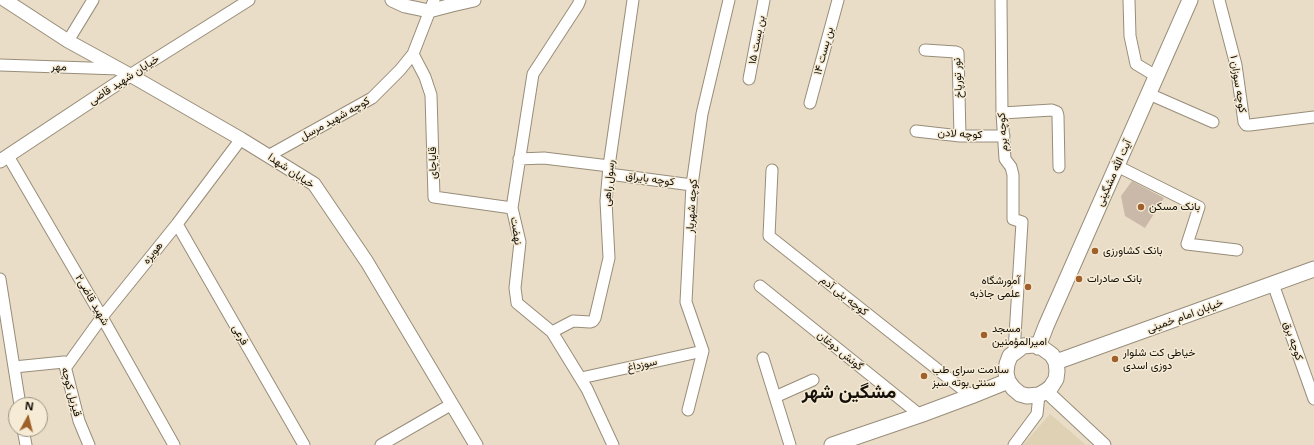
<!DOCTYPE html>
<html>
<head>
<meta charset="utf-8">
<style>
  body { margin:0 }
  #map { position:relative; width:1314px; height:445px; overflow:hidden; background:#e9ddc8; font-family:"Open Sans",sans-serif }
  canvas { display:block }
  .north { position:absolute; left:8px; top:397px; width:40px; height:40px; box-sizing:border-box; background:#f6ebd5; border:1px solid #9c9383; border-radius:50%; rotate:7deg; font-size:11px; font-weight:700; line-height:16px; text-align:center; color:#141009 }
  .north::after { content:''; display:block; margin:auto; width:14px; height:18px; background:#a06029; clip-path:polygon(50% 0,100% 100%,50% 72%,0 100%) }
</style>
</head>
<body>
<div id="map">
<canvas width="1314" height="445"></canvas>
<div class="north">N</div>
</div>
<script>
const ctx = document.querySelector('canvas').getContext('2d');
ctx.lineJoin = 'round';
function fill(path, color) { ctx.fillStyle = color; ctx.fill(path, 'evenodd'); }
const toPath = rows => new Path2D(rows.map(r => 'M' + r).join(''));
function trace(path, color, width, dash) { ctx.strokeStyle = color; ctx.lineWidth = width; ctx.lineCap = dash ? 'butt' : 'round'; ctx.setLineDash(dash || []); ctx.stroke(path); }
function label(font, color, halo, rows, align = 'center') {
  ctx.font = font + ' "Open Sans",Vazirmatn,sans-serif'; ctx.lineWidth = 3; ctx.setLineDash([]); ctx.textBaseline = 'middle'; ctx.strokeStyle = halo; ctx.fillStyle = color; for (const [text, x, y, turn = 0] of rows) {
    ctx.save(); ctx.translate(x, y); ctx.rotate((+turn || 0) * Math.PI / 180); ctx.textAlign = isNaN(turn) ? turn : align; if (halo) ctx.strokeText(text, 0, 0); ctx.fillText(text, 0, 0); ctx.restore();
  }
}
fill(toPath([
  [1050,414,1086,445,1023,445]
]), '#dfd1b4');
fill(toPath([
  [1132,181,1164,198,1145,228,1125,216,1121,196]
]), '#cab9a8');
const minor = toPath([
  [580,0,578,5,533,74,512,208,520,242,515,288,517,303,552,332,587,389,613,445],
  [1001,0,1002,113,1005,159,1011,167,1013,175,1013,219,1022,222,1014,352],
  [1129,0,1130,36,1136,64,1156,76],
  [1219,0,1236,65,1244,122,1246,125,1250,125,1314,117],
  [68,41,93,0],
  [925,50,956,52,958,53,960,136],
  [413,54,425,77,431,95,434,197,512,208],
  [0,65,119,69],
  [130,75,249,0],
  [749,79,764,0],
  [1149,94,1213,122],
  [810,103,838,0],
  [1002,113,1052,110,1057,112,1058,116,1059,167],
  [916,131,960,136,1004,136],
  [8,156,102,317,174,445],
  [268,156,372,98,400,70,413,54,434,0],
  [519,159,544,158,609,166],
  [1117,166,1199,207,1187,244,1237,250],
  [772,170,769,236,971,396],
  [609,174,692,185],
  [177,224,304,445],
  [0,279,20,405],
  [1273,284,1314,399],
  [760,286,920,415],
  [552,332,573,321,590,322,593,321,595,318,609,258,606,201,609,166,633,0],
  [763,358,790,445],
  [14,367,64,362,79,421,89,445],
  [66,367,102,317,177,224,241,139],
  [581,378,703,351],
  [775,397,813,380],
  [688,410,703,351,686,302,692,185,702,114,729,0],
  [23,429,26,445],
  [381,445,452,404],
  [1014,445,1037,414,1039,395]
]);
const tertiary = toPath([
  [5,0,68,41,130,75,241,139,314,184,367,262,476,445],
  [392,0,405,6,429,11,452,5,474,0],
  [0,161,130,75],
  [1046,391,1104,445]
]);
const secondary = toPath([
  [1033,345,1041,347,1052,355,1056,362,1057,371,1056,379,1051,387,1046,391,1039,395,1027,396,1020,394,1013,388,1008,381,1006,373,1007,364,1010,356,1023,346,1033,345],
  [1038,347,1046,326,1190,0],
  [1056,362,1314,269],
  [832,445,920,415,971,396,1008,381]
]);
trace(minor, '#988d79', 13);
trace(tertiary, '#988d79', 15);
trace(secondary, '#988d79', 17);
trace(minor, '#fff', 11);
trace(tertiary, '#fff', 13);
trace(secondary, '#fff', 15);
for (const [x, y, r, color] of [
  [1141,207,4,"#a06029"],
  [1095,251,4,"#a06029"],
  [1079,279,4,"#a06029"],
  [1028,287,4,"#a06029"],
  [984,335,4,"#a06029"],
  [1115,359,4,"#a06029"],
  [924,376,4,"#a06029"]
]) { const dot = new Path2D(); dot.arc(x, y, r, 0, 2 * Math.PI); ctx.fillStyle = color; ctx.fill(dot); trace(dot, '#f6ebd5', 1.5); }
label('11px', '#141009', '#f6ebd5', [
  ["بن بست ۱۵",757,40,-79],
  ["بن بست ۱۴",824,51,-75],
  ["مهر",59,67,2],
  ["نور تورپاخ",958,78,-93],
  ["خیابان شهید قاضی",124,80,-33],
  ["کوچه سوزان ۱",1238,84,81],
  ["کوچه شهید مرسل",335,119,-29],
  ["کوچه برم",1003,132,-94],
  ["کوچه لادن",960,134,3],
  ["قایاچای",433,163,-91],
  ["خیابان شهدا",291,171,34],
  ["آیت الله مشگینی",1114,173,-66],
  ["کوچه بایراق",650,179,8],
  ["رسول راهی",609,183,-85],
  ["کوچه شهریار",692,206,-86],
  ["نهضت",516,231,81],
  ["هویزه",153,253,-51],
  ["کوچه بنی آدم",844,296,38],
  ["شهید قاضی۲",92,300,60],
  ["خیابان امام خمینی",1185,316,-20],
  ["فرعی",240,335,60],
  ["کوچه برق",1293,341,71],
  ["گونش دوغان",840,351,39],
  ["سوزداغ",642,365,-13],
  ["قیزیل کوچه",71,392,75]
]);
label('11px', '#141009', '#f6ebd5', [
  ["بانک مسکن",1149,207],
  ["بانک کشاورزی",1103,251],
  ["بانک صادرات",1087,279],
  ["آمورشگاه",1020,281,"right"],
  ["علمی جاذبه",1020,294,"right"],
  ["مسجد",992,329],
  ["امیرالمؤمنین",992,342],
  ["خیاطی کت شلوار",1123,353],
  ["دوزی اسدی",1123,366],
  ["سلامت سرای طب",932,370],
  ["سنتی بوته سبز",932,383]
], 'left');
label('bold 19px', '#141009', '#f6ebd5', [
  ["مشگین شهر",849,393]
]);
</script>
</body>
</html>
